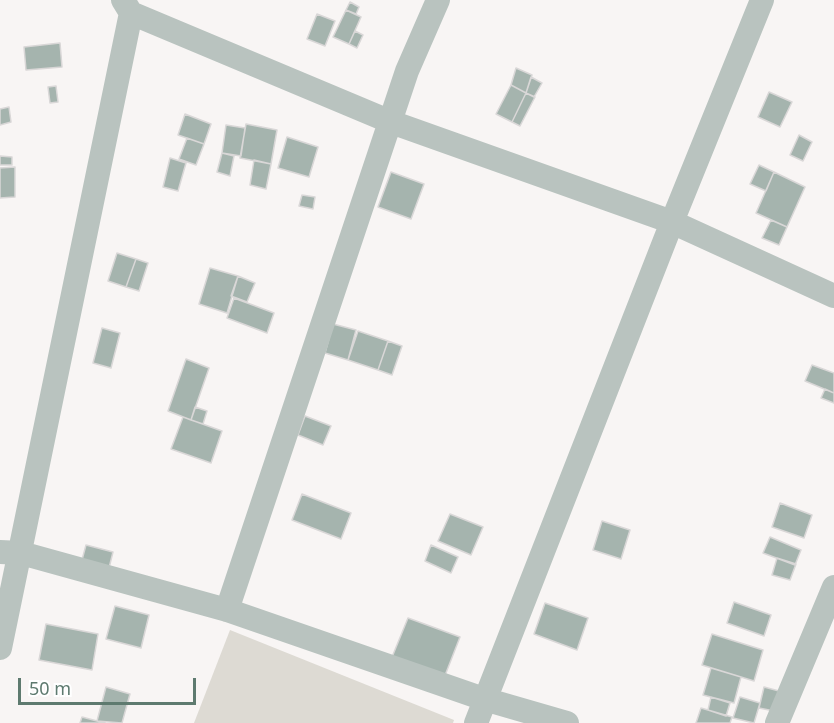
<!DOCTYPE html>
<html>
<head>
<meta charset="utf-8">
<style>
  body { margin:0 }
  #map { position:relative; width:834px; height:723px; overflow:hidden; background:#f8f5f4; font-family:"Noto Sans",sans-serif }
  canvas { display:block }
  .scale { position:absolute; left:18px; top:678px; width:178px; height:27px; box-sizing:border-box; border:3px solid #5e7a6f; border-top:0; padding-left:8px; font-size:18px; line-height:21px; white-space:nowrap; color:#5e7a6f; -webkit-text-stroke:4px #fff; paint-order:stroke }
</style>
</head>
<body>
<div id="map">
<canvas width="834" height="723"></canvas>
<div class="scale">50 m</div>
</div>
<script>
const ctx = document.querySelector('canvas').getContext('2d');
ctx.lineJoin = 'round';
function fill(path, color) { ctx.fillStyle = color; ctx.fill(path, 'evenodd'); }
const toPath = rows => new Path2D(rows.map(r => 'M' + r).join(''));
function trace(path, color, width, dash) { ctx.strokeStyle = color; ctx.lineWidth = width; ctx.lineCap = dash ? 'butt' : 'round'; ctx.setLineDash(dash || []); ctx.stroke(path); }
fill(toPath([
  [230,630,454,720,453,723,194,723]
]), '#dddad3');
const building = toPath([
  [350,2,359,7,356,14,346,10,350,2],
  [346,10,361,17,349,44,333,37,346,10],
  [317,14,335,21,325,46,307,39,317,14],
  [355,31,363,35,357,48,349,44,355,31],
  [60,43,62,67,26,70,24,47,60,43],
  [516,68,532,75,526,93,511,85,516,68],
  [531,77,542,83,534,97,526,93,531,77],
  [511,85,526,93,512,122,496,114,511,85],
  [56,86,58,102,50,103,48,87,56,86],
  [769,92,792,102,780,127,758,117,769,92],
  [526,93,535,97,520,126,512,122,526,93],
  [9,107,11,122,0,125,0,109,9,107],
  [185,114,211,124,204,144,178,135,185,114],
  [246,124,277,130,271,164,240,158,246,124],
  [226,125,245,128,241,156,222,153,226,125],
  [799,135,812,142,803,161,790,155,799,135],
  [287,137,318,147,309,177,278,168,287,137],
  [187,138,204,144,196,165,179,159,187,138],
  [222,153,234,156,230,176,217,172,222,153],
  [0,156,12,157,12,165,0,165,0,156],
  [170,158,186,163,178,191,163,187,170,158],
  [254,160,271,164,266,189,250,185,254,160],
  [759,165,774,172,766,191,750,184,759,165],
  [15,167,15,197,0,198,0,168,15,167],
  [391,172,424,184,411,219,378,207,391,172],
  [774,172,805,187,787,227,756,213,774,172],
  [302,195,315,197,313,209,299,206,302,195],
  [771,220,787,227,779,245,762,238,771,220],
  [117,253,136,259,126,287,108,281,117,253],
  [136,259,148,263,139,291,126,287,136,259],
  [210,268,238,276,227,313,199,304,210,268],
  [238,276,255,283,247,302,231,296,238,276],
  [234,298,274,313,267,333,227,318,234,298],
  [333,324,356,330,348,360,325,353,333,324],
  [102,328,120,333,111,368,93,363,102,328],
  [358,331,388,341,378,370,348,360,358,331],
  [388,341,402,346,392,375,378,370,388,341],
  [186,359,209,368,191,420,168,411,186,359],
  [812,365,834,373,834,393,805,381,812,365],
  [825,389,834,393,834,403,821,398,825,389],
  [195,407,207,411,203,424,191,420,195,407],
  [305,416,331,426,323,445,298,435,305,416],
  [183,417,222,431,211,463,171,449,183,417],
  [302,494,351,513,341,539,292,520,302,494],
  [780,503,812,515,804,538,772,527,780,503],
  [450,514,483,527,471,555,438,541,450,514],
  [602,521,630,530,621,559,593,550,602,521],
  [770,537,801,550,795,565,763,553,770,537],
  [86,545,113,552,109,568,82,560,86,545],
  [431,545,458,557,451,573,425,561,431,545],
  [777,558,796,564,790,580,772,575,777,558],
  [734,602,771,615,764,636,727,623,734,602],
  [545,603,588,618,577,650,534,634,545,603],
  [115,606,149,615,141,648,106,639,115,606],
  [408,618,460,637,444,678,390,662,408,618],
  [46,624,98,634,92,670,39,660,46,624],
  [712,634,763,650,754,681,702,665,712,634],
  [711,668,741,677,734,703,703,695,711,668],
  [106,687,130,694,122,723,97,721,106,687],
  [764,687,779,691,774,711,759,708,764,687],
  [711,697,730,703,726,716,708,710,711,697],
  [740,697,760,703,754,723,733,718,740,697],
  [701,708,732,717,730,723,696,723,701,708],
  [82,717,97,721,105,723,80,723,82,717]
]);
fill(building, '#a5b4ae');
trace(building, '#d9d7d7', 1.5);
trace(toPath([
  [123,0,131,13,391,122,672,222,834,296],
  [0,552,21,553,227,610,484,699,567,723],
  [227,610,407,71,438,0],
  [0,648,131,13],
  [476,723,672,222,762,0],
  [777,723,834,587]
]), '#b9c3bf', 24);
</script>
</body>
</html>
